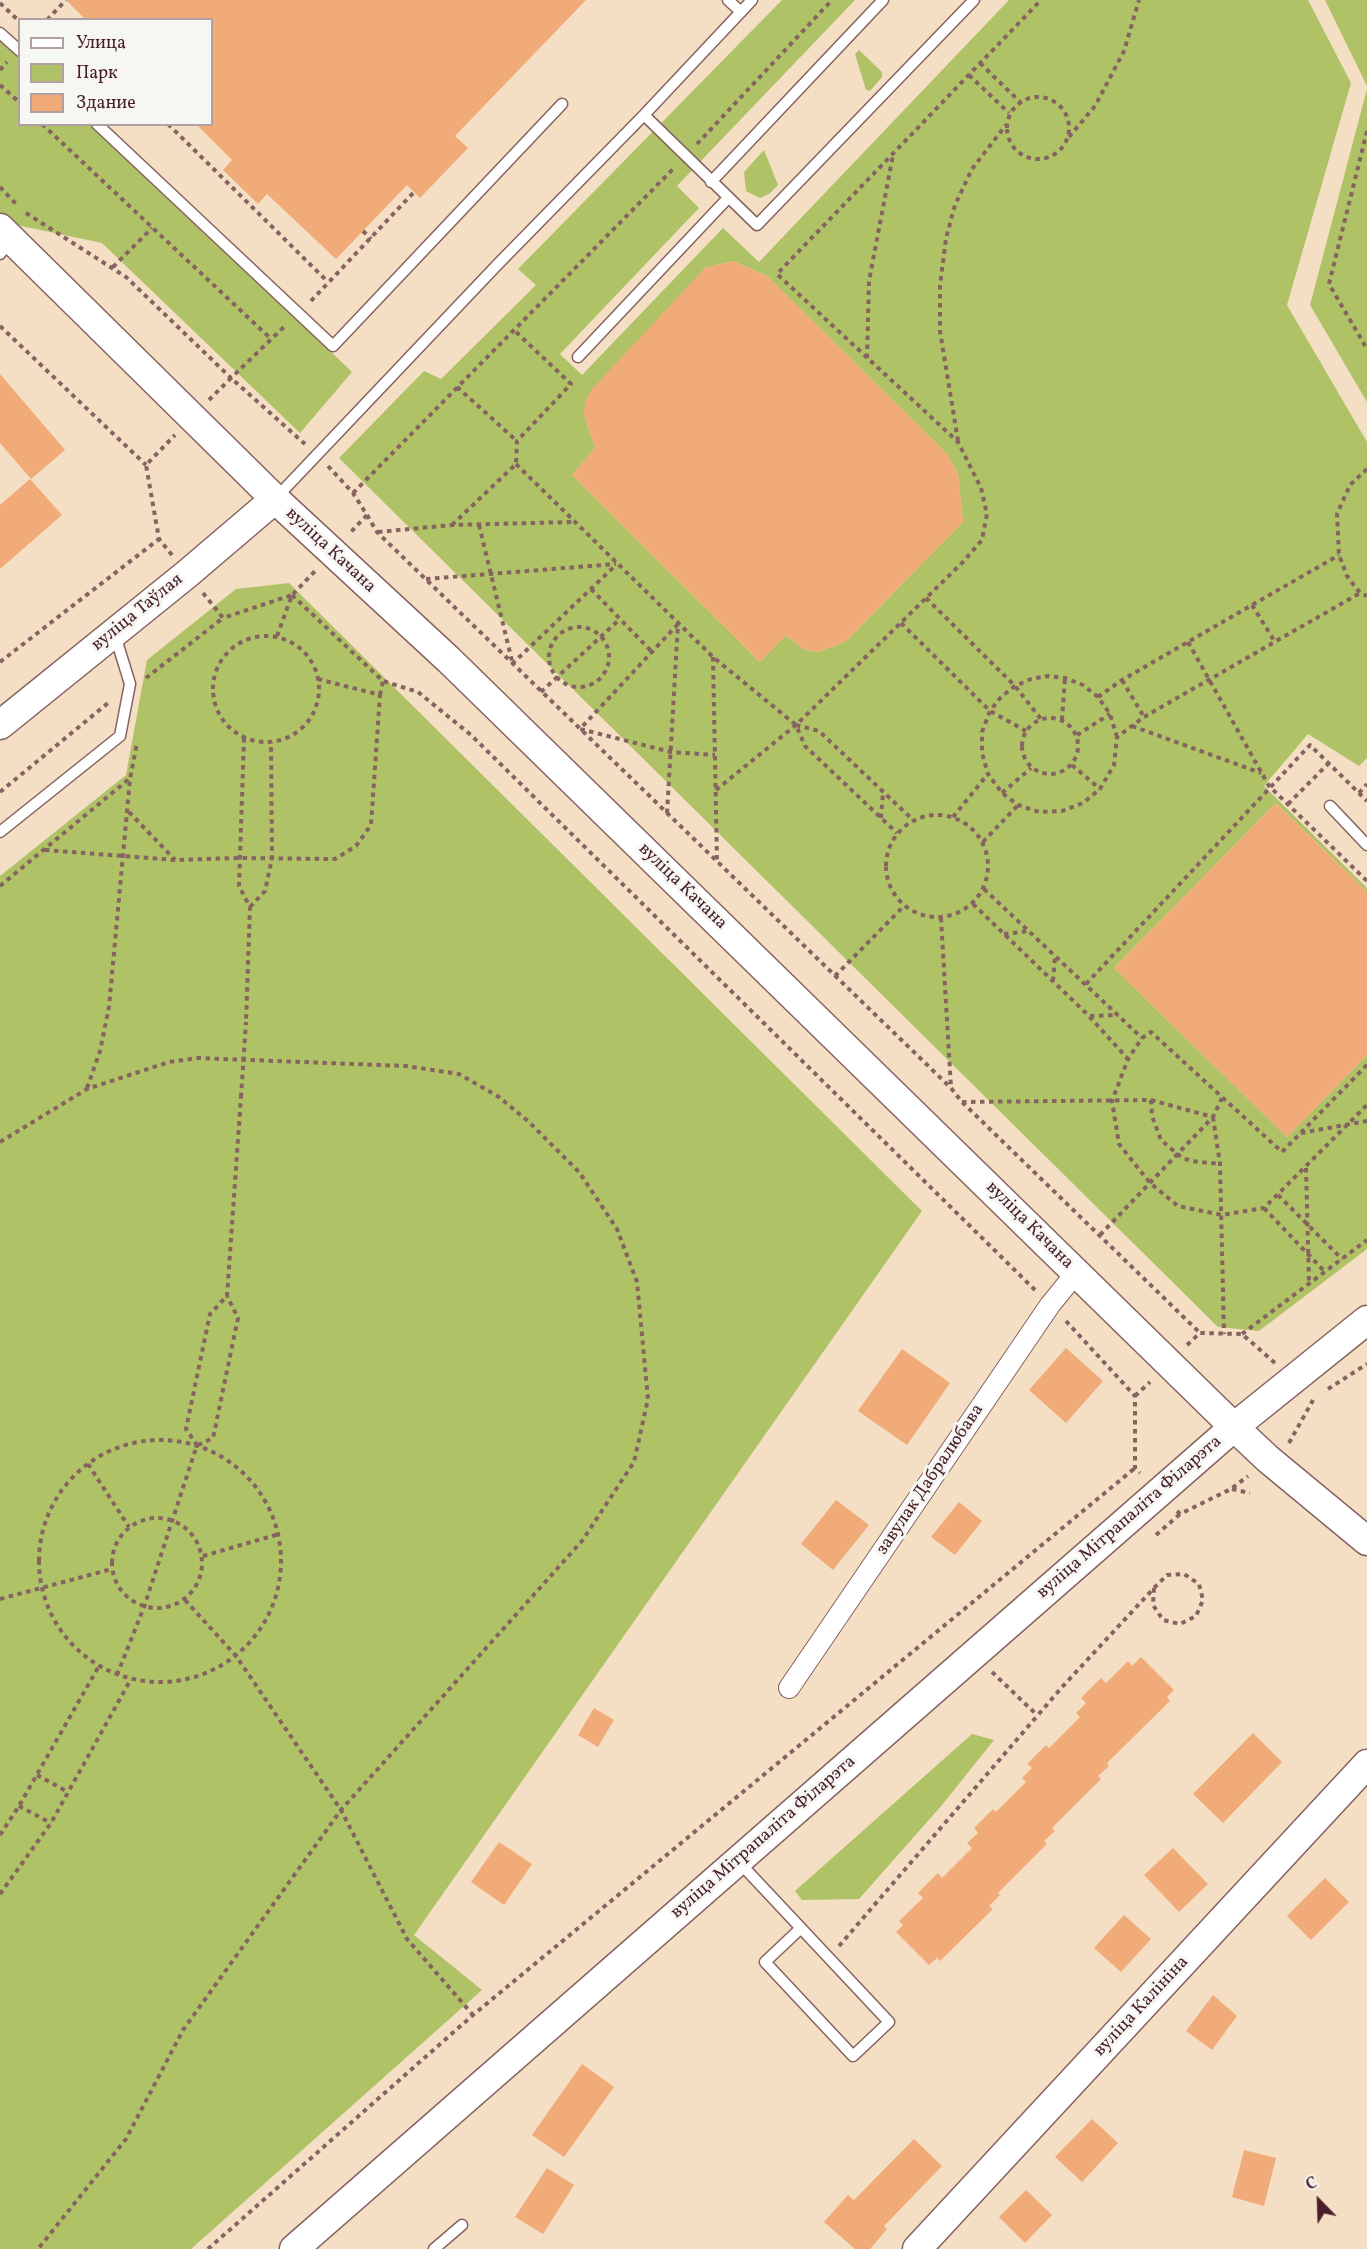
<!DOCTYPE html>
<html>
<head>
<meta charset="utf-8">
<style>
  body { margin:0 }
  #map { position:relative; width:1367px; height:2249px; overflow:hidden; background:#f4dfc4; font-family:Vollkorn,serif }
  canvas { display:block }
  .legend { position:absolute; left:18px; top:18px; width:195px; height:108px; box-sizing:border-box; background:#f6f6f2; border:2px solid #b1a0a2; margin:0; padding:8px 10px; list-style:none; font-size:18px; color:#4a1f2b }
  .legend li { display:flex; align-items:center; gap:12px; height:30px }
  .legend b { width:30px; border:2px solid #b1a0a2 }
  .north { position:absolute; left:1289px; top:2171px; width:60px; height:60px; -webkit-text-stroke:4px #f6f6f2; paint-order:stroke; rotate:337deg; font-size:16px; font-weight:700; line-height:24px; text-align:center; color:#4a1f2b }
  .north::after { content:''; display:block; margin:auto; width:21px; height:27px; background:#4a1f2b; clip-path:polygon(50% 0,100% 100%,50% 72%,0 100%) }
</style>
</head>
<body>
<div id="map">
<canvas width="1367" height="2249"></canvas>
<ul class="legend">
<li><b style="height:8px;background:#fff"></b>Улица</li>
<li><b style="height:16px;background:#afc266"></b>Парк</li>
<li><b style="height:16px;background:#f0ab78"></b>Здание</li>
</ul>
<div class="north">С</div>
</div>
<script>
const ctx = document.querySelector('canvas').getContext('2d');
ctx.lineJoin = 'round';
function fill(path, color) { ctx.fillStyle = color; ctx.fill(path, 'evenodd'); }
const toPath = rows => new Path2D(rows.map(r => 'M' + r).join(''));
function trace(path, color, width, dash) { ctx.strokeStyle = color; ctx.lineWidth = width; ctx.lineCap = dash ? 'butt' : 'round'; ctx.setLineDash(dash || []); ctx.stroke(path); }
function label(font, color, halo, rows, align = 'center') {
  ctx.font = font + ' Vollkorn,serif'; ctx.lineWidth = 6; ctx.setLineDash([]); ctx.textBaseline = 'middle'; ctx.strokeStyle = halo; ctx.fillStyle = color; for (const [text, x, y, turn = 0] of rows) {
    ctx.save(); ctx.translate(x, y); ctx.rotate((+turn || 0) * Math.PI / 180); ctx.textAlign = isNaN(turn) ? turn : align; if (halo) ctx.strokeText(text, 0, 0); ctx.fillText(text, 0, 0); ctx.restore();
  }
}
fill(toPath([
  [782,0,855,0,677,186,699,208,560,354,582,375,723,228,759,262,1009,0,1308,0,1351,83,1287,305,1367,442,1367,758,1359,766,1308,734,1264,786,1367,888,1367,892,1276,803,1114,968,1287,1137,1367,1055,1367,1249,1259,1331,1218,1327,339,458,424,371,441,379,536,285,518,269],
  [733,261,767,276,946,453,958,474,963,522,845,642,817,652,803,649,786,635,760,662,572,475,595,448,584,415,705,268],
  [1325,0,1367,0,1367,86],
  [0,32,19,51,20,124,96,125,352,372,300,433,102,243,12,224,0,212],
  [859,50,882,72,882,77,870,91,866,90,855,54],
  [1367,89,1367,402,1310,305],
  [764,150,778,185,769,194,760,198,746,191,744,172],
  [289,583,922,1211,414,1935,482,1990,191,2249,0,2249,0,876,126,775,147,660,236,589],
  [972,1734,994,1740,942,1805,859,1899,802,1900,795,1891]
]), '#afc266');
fill(toPath([
  [66,0,586,0,455,136,468,148,420,198,407,185,336,259,267,194,258,204,223,170,232,160,196,124,212,124,212,20,86,20],
  [733,261,767,276,946,453,958,474,963,522,845,642,817,652,803,649,786,635,760,662,572,475,595,448,584,415,585,402,592,389,705,268],
  [0,374,65,450,31,479,0,443],
  [30,479,62,515,0,569,0,505],
  [1276,803,1367,892,1367,1055,1287,1137,1114,968],
  [1066,1348,1103,1381,1066,1423,1029,1390],
  [902,1349,950,1383,907,1445,858,1411],
  [836,1500,869,1525,833,1570,801,1544],
  [959,1502,982,1521,955,1555,931,1537],
  [1141,1657,1174,1690,1167,1697,1170,1701,1107,1763,1109,1766,1098,1776,1101,1779,1052,1828,1055,1831,1044,1841,1047,1844,998,1893,1000,1895,989,1906,993,1909,940,1961,937,1958,929,1965,896,1932,903,1925,899,1921,923,1898,918,1893,938,1873,942,1878,972,1848,967,1843,978,1833,974,1828,993,1809,996,1812,1026,1782,1022,1778,1032,1768,1027,1764,1046,1745,1049,1748,1080,1717,1076,1713,1086,1703,1081,1698,1101,1678,1106,1683,1128,1661,1132,1666],
  [594,1708,614,1720,598,1747,578,1735],
  [1253,1733,1282,1762,1223,1823,1193,1794],
  [499,1842,532,1864,504,1905,471,1882],
  [1173,1848,1208,1884,1179,1912,1144,1875],
  [1325,1878,1349,1902,1311,1940,1287,1916],
  [1124,1915,1151,1939,1121,1972,1094,1948],
  [1213,1995,1237,2016,1212,2050,1186,2031],
  [582,2064,614,2087,564,2157,532,2135],
  [1092,2119,1118,2143,1082,2182,1055,2157],
  [914,2139,942,2166,884,2226,887,2229,870,2249,855,2249,824,2222,848,2195,854,2200],
  [1244,2150,1276,2158,1264,2206,1232,2197],
  [547,2168,574,2185,543,2234,515,2217],
  [1026,2190,1052,2215,1025,2243,999,2217]
]), '#f0ab78');
const service = toPath([
  [728,0,741,12],
  [0,33,20,51],
  [644,115,757,225,974,0],
  [97,124,333,346,562,104],
  [711,182,883,0],
  [0,254,11,240],
  [578,357,728,198],
  [275,499,498,264,644,115,752,0],
  [1330,806,1367,845],
  [0,832,120,736,130,684,115,635],
  [738,1861,889,2022,853,2056,765,1962,801,1928],
  [434,2249,462,2225]
]);
const minor = toPath([
  [789,1688,1050,1305,1076,1273]
]);
const secondary = toPath([
  [0,228,275,499,449,660,1234,1427,1268,1459,1367,1541],
  [0,725,187,574,275,499],
  [294,2249,1234,1427,1367,1320],
  [917,2249,1367,1764]
]);
trace(service, '#866261', 13);
trace(minor, '#866261', 22);
trace(secondary, '#866261', 31);
trace(toPath([
  [0,3,20,22],
  [47,20,66,0],
  [980,63,1020,102],
  [0,70,7,62],
  [969,75,1009,113],
  [0,85,20,103],
  '1007 128a31 31 0 1 1 62 0a31 31 0 1 1-62 0Z',
  [42,124,270,338],
  [168,124,328,282],
  [1367,131,1329,284,1367,349],
  [1069,137,1095,106,1124,51,1139,0],
  [697,144,832,0],
  [0,187,18,206],
  [26,213,126,277,231,378,286,325],
  [363,231,371,239],
  [113,267,152,228],
  [311,301,414,192],
  [0,326,146,465],
  [867,358,869,281,893,155],
  [457,387,517,441],
  [209,400,231,378,305,444],
  [958,441,940,331,940,286,946,238,955,205,972,169,1006,125],
  [516,464,713,657,796,725,805,746,897,833],
  [328,466,353,493,367,515,349,534],
  [1367,469,1350,485,1337,514,1339,555,1347,576,1360,593,1367,596],
  [353,493,675,167],
  [367,515,377,532,951,1088,962,1102,1200,1333],
  [452,525,516,464,517,441,571,384,514,330],
  [479,525,512,661],
  [378,532,452,525,574,522],
  [172,555,159,539,146,465,175,435],
  [426,579,616,564],
  [591,589,652,652],
  [203,593,223,618,292,595],
  [292,595,383,681,418,692,471,735,1035,1290],
  [926,598,1015,686,1041,719],
  [1252,605,1275,642],
  [901,623,990,711,1026,731],
  [678,624,580,729,671,752,715,755],
  '549 657a30 30 0 1 1 60 0a30 30 0 1 1-60 0Z',
  [277,636,292,595,316,570],
  '213 689a53 53 0 1 1 106 0a53 53 0 1 1-106 0Z',
  [1188,642,1269,786,1367,881],
  [713,657,717,862],
  [0,662,159,539],
  [512,664,616,565],
  [146,678,223,618],
  [1122,680,1144,717],
  [541,692,620,619],
  [380,695,383,681],
  [1098,697,1122,680,1339,555],
  '1022 746a28 28 0 1 1 56 0a28 28 0 1 1-56 0Z',
  [1062,720,1065,678],
  [796,725,819,731,913,820],
  [1132,726,1261,773],
  [1077,735,1110,714],
  [1117,737,1110,714,1098,697,1083,685,1065,678,1048,676,1031,679,1015,686,1001,697,990,711,982,732,982,753,988,774,1002,793,1018,805,1039,812,1062,811,1083,803,1100,789,1114,765,1117,737,1144,717,1360,593],
  [244,738,239,886,250,907,246,1022],
  [1072,765,1100,789],
  [716,790,796,725,963,562,982,540,987,514,981,488,958,442,777,274,1041,0],
  [0,792,108,703],
  [1002,793,1031,768],
  [1359,793,1367,784],
  [1288,804,1329,763],
  [129,812,175,860],
  [667,813,678,624],
  '886 866a51 51 0 1 1 102 0a51 51 0 1 1-102 0Z',
  [953,817,988,774],
  [881,818,883,793],
  [983,842,1018,805],
  [45,850,175,860,239,858,335,859,356,846,371,825,380,695,318,679],
  [0,886,129,779],
  [984,889,1142,1038],
  [973,904,1089,1016,1128,1059],
  [250,907,265,891,272,858,271,742],
  [941,918,951,1088],
  [1004,934,1029,931],
  [835,976,904,906],
  [1053,981,1055,956],
  [1086,984,1310,745,1367,801],
  [1090,1016,1118,1015],
  [1367,1065,1282,1152,1151,1032,1142,1038,1128,1059,1112,1101,1119,1144,1150,1183,1178,1206,1222,1215,1264,1208,1367,1105],
  [87,1088,100,1051,109,1007,130,779,137,743],
  [1151,1100,1152,1116,1161,1140,1181,1157,1191,1161,1220,1164],
  [962,1102,1151,1100,1213,1117],
  [1213,1117,1220,1164,1224,1334],
  [1301,1133,1367,1121],
  [0,1142,87,1089,169,1062,198,1058,406,1066,459,1074,499,1097,529,1122,579,1172,617,1229,637,1282,648,1399,634,1462,582,1541,341,1810,183,2030,126,2139,38,2249],
  [1306,1168,1309,1284],
  [1278,1195,1342,1259],
  [1264,1208,1325,1272],
  [1100,1235,1213,1117,1222,1098],
  [1066,1321,1135,1396,1135,1468,1140,1473],
  [1242,1334,1367,1240],
  [1187,1345,1200,1333,1242,1334,1275,1363],
  [1328,1389,1367,1364],
  [1135,1396,1150,1382],
  '39 1561a121 121 0 1 1 242 0a121 121 0 1 1-242 0Z',
  [1289,1443,1313,1400],
  [198,1445,213,1438,238,1318,227,1296],
  [88,1464,129,1527],
  [1232,1489,1250,1493],
  [1177,1511,1180,1514,1231,1489,1248,1476],
  '112 1563a45 45 0 1 1 90 0a45 45 0 1 1-90 0Z',
  [1156,1535,1180,1514],
  [203,1556,279,1534],
  [0,1599,112,1569],
  [185,1600,236,1656,341,1810,407,1939,473,2015],
  [992,1672,1037,1715],
  [117,1675,144,1607,197,1445,186,1429,210,1314,227,1296,241,1097],
  [37,1775,68,1792],
  [19,1806,51,1823],
  [0,1835,19,1806,99,1666],
  [0,1894,51,1823,131,1679],
  [839,1946,1063,1686,1154,1588,1167,1575,1184,1574,1199,1584,1203,1600,1196,1616,1180,1624,1163,1620,1153,1605,1154,1588],
  [208,2249,473,2015,1135,1468]
]), '#866261', 4, [4.5, 4.5]);
trace(service, '#fff', 10);
trace(minor, '#fff', 20);
trace(secondary, '#fff', 28);
trace(toPath([
  [241,1097,246,1022]
]), '#866261', 4, [4.5, 4.5]);
label('18px', '#4a1f2b', '#f6f6f2', [
  ["вуліца Качана",330,551,43],
  ["вуліца Таўлая",138,613,-39],
  ["вуліца Качана",682,887,44],
  ["вуліца Качана",1029,1226,45],
  ["завулак Дабралюбава",931,1480,-56],
  ["вуліца Мітрапаліта Філарэта",1130,1518,-41],
  ["вуліца Мітрапаліта Філарэта",764,1838,-41],
  ["вуліца Калініна",1142,2007,-47]
]);
</script>
</body>
</html>
